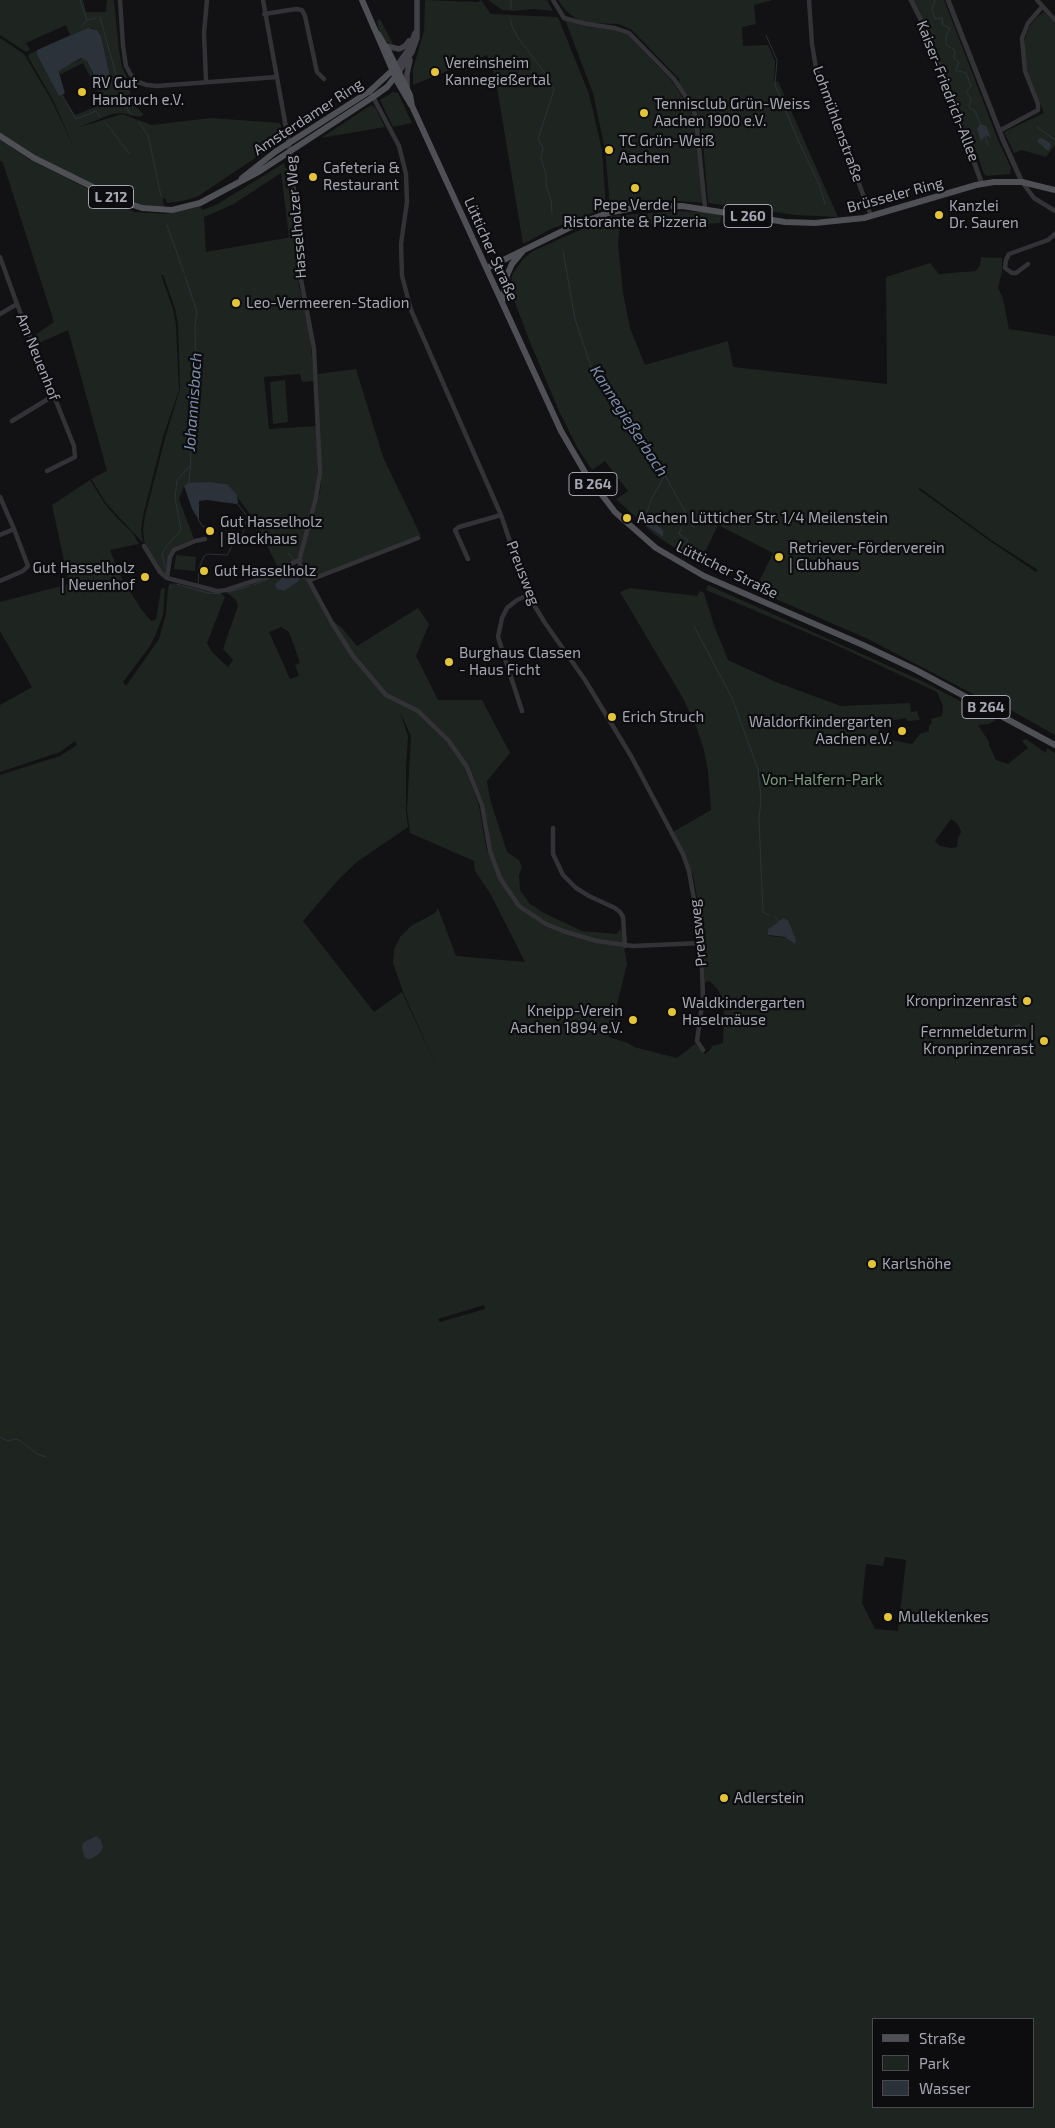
<!DOCTYPE html>
<html>
<head>
<meta charset="utf-8">
<style>
  body { margin:0 }
  #map { position:relative; width:1055px; height:2128px; overflow:hidden; background:#121113; font-family:"Exo 2",sans-serif }
  canvas { display:block }
  .legend { position:absolute; left:872px; top:2018px; width:162px; height:90px; box-sizing:border-box; background:#0d0c0e; border:1px solid #494a50; margin:0; padding:6px 9px; list-style:none; font-size:15px; color:#a4a6b2 }
  .legend li { display:flex; align-items:center; gap:10px; height:25px }
  .legend b { width:25px; border:1px solid #494a50 }
</style>
</head>
<body>
<div id="map">
<canvas width="1055" height="2128"></canvas>
<ul class="legend">
<li><b style="height:6px;background:#4f4f56"></b>Straße</li>
<li><b style="height:14px;background:#1e2520"></b>Park</li>
<li><b style="height:14px;background:#2c323a"></b>Wasser</li>
</ul>
</div>
<script>
const ctx = document.querySelector('canvas').getContext('2d');
ctx.lineJoin = 'round';
function fill(path, color) { ctx.fillStyle = color; ctx.fill(path, 'evenodd'); }
const toPath = rows => new Path2D(rows.map(r => 'M' + r).join(''));
function trace(path, color, width, dash) { ctx.strokeStyle = color; ctx.lineWidth = width; ctx.lineCap = dash ? 'butt' : 'round'; ctx.setLineDash(dash || []); ctx.stroke(path); }
function label(font, color, halo, rows, align = 'center') {
  ctx.font = font + ' "Exo 2",sans-serif'; ctx.lineWidth = 4.5; ctx.setLineDash([]); ctx.textBaseline = 'middle'; ctx.strokeStyle = halo; ctx.fillStyle = color; for (const [text, x, y, turn = 0] of rows) {
    ctx.save(); ctx.translate(x, y); ctx.rotate((+turn || 0) * Math.PI / 180); ctx.textAlign = isNaN(turn) ? turn : align; if (halo) ctx.strokeText(text, 0, 0); ctx.fillText(text, 0, 0); ctx.restore();
  }
}
fill(toPath([
  [0,0,83,0,86,12,106,12,107,0,114,0,119,50,122,67,130,83,130,102,144,114,140,117,122,113,112,114,77,128,122,114,152,125,211,118,280,123,283,133,282,140,197,197,182,201,167,203,165,198,163,199,164,207,140,205,122,199,36,156,0,133,0,38,24,54,52,101,74,148,53,100,28,57,29,54,70,35,66,25,26,43,30,50,26,52,0,35],
  [91,28,97,30,101,36,111,81,98,86,87,61,83,58,60,69,59,75,83,63,101,97,98,99,100,105,75,115,65,100,63,95,65,93,59,95,37,55],
  [425,0,478,2,481,0,491,14,558,17,589,94,602,150,606,208,551,229,523,244,495,76,487,55,413,85,413,69,424,31],
  [488,0,547,0,553,11,534,9,512,11,502,10],
  [558,0,773,0,754,5,756,24,742,27,743,46,768,45,775,61,774,82,778,81,838,217,796,215,708,203,703,143,699,118,692,101,680,85,679,79,632,30,619,24,587,23,575,18,565,10],
  [914,0,944,0,998,140,1011,168,1010,174,987,176,984,174,976,151,972,148,929,31],
  [1044,12,1055,23,1055,145,1046,157,1022,150,1014,153,1004,132,1044,113,1028,73,1024,53,1025,39,1029,27,1037,17],
  [380,19,391,40,394,47,386,41,379,32,377,21],
  [565,20,586,27,615,29,628,35,671,80,689,107,694,119,703,203,662,200,610,207,605,149,593,93],
  [393,92,398,93,412,123,393,127,380,100],
  [371,105,375,107,385,127,321,138],
  [0,139,29,159,134,212,165,214,200,206,202,210,216,205,284,163,285,168,289,169,295,236,293,237,296,237,299,286,309,325,314,381,302,382,300,374,264,377,269,429,316,426,318,459,316,494,297,560,279,570,254,519,227,484,222,483,211,482,184,486,179,499,194,539,176,547,166,574,162,572,145,546,143,530,145,516,165,438,180,389,178,325,175,308,163,275,161,275,173,309,176,325,179,390,163,437,143,516,141,530,143,543,106,503,91,479,107,471,68,330,35,345,32,337,54,322,3,163,0,160],
  [281,173,289,237,292,237,206,252,204,217,232,205],
  [678,211,722,213,720,223,705,224,620,224,618,244,623,293,630,328,645,365,728,341,733,367,887,384,886,277,930,263,939,274,976,271,980,265,981,257,1002,258,1002,272,998,287,1003,299,1009,329,1055,336,1055,735,1000,704,998,707,868,639,755,590,773,553,718,525,706,550,690,558,654,534,616,499,628,491,605,461,592,470,577,447,559,411,530,342,510,290,512,275,523,259,533,251,611,216],
  [920,488,991,540,1038,570,1036,572,990,541,918,489],
  [356,369,383,457,421,536,311,578,301,559,320,492,321,480,318,374],
  [285,380,288,422,273,424,270,382],
  [90,480,105,504,119,520,132,532,139,544,110,550,120,575,141,609,151,621,156,620,161,589,165,588,163,615,156,634,150,646,123,682,126,686,159,639,166,614,168,587,173,583,222,594,225,597,207,643,212,652,228,667,233,660,223,649,238,606,236,600,226,592,255,583,291,567,297,566,301,568,330,624,335,622,342,628,357,646,418,608,429,624,416,656,438,700,482,700,510,753,487,781,490,799,507,852,519,860,522,867,519,875,520,890,530,904,544,913,582,931,616,934,621,929,627,964,609,1037,628,1043,634,1047,677,1058,695,1044,705,1054,710,1050,712,1046,723,1043,724,1013,719,991,711,982,708,981,705,983,702,925,693,875,684,852,673,832,711,810,708,771,704,750,697,729,684,700,620,592,630,588,697,596,700,591,704,593,714,625,728,660,776,682,841,706,910,703,911,712,917,711,920,720,907,721,906,718,890,721,889,725,879,729,880,739,887,737,892,740,912,744,920,734,929,731,929,725,932,724,931,719,942,716,943,706,937,692,827,641,706,590,708,585,922,681,996,720,989,724,978,725,989,742,989,745,996,760,1008,764,1028,748,1022,741,1026,739,1046,753,1047,748,1055,753,1055,2128,0,2128,0,775,60,756,77,745,75,741,60,752,0,772,0,705,32,687,0,631,0,602,69,584,52,505],
  [295,570,299,574,299,581,294,585,282,591,276,583,284,575],
  [281,627,289,632,300,663,295,665,299,676,290,679,269,632],
  [400,712,411,736,407,810,410,833,474,861,475,871,490,893,525,962,456,956,438,908,435,913,411,926,400,937,394,950,393,963,403,992,440,1074,402,992,374,1012,303,921,339,879,357,862,408,827,406,811,406,768,408,736],
  [447,741,469,766,484,804,492,851,487,852,479,806,466,768],
  [951,819,958,824,961,832,958,838,957,847,951,848,940,846,935,841],
  [783,918,788,920,796,939,769,936,770,927],
  [484,1305,485,1309,440,1322,438,1319],
  [885,1557,906,1560,898,1631,875,1629,862,1603,866,1564,883,1566],
  [874,2019,1034,2019,1034,2107,874,2107],
  [176,555,196,557,195,571,174,569]
]), '#1e2520');
fill(toPath([
  [88,28,97,30,101,36,111,81,99,86,87,61,81,58,60,70,59,73,65,93,59,96,37,55,37,50],
  [980,124,986,126,991,138,986,135,981,141,977,129],
  [1042,138,1050,143,1051,146,1048,151,1038,142,1038,139],
  [211,482,227,484,237,495,238,503,236,504,207,500,199,501,199,520,192,509,184,486,189,483],
  [645,517,663,530,663,537,642,522],
  [236,534,243,534,243,539,241,543,234,546,228,542,227,537],
  [295,570,300,577,298,582,284,591,277,589,275,585,277,582,287,573],
  [783,918,788,920,796,939,795,944,785,937,768,935,768,929],
  [1020,1024,1022,1032,1011,1035,1009,1027],
  [96,1836,101,1840,103,1848,99,1854,90,1859,85,1858,82,1848,83,1843]
]), '#2c323a');
trace(toPath([
  [80,0,87,20,96,18],
  [935,0,932,9,935,19,942,18,943,25,950,28,946,36,946,45,955,50,954,58,959,63,955,70,966,73,971,86,966,91,971,99,969,108,975,111,980,123],
  [511,9,511,0],
  [100,17,120,89,129,112,133,115],
  [510,19,512,26,518,38,551,81,554,90,538,139,543,148,541,158,546,174,546,185,551,200,552,214],
  [81,27,87,20],
  [766,35,777,60,775,85,798,140,819,184,825,204],
  [61,93,76,119,96,111,100,117],
  [104,121,130,154],
  [139,122,148,135,161,196],
  [1037,127,1055,140],
  [985,136,988,145],
  [167,225,184,273],
  [563,251,575,319,592,369,650,448,694,528],
  [185,276,197,312,195,325,196,388,189,416,191,457,189,484],
  [236,502,247,516,243,533],
  [645,517,652,498,665,475],
  [198,519,203,527,205,526],
  [288,553,294,560],
  [682,555,685,552,681,548,688,540,679,534,686,515],
  [165,567,162,554,166,547,181,530,175,498,177,480,190,466],
  [170,584,171,587],
  [177,584,207,593,221,594],
  [198,584,199,568,204,556,208,554,227,555,232,546],
  [254,585,293,568],
  [229,592,250,586],
  [694,626,732,698,758,769,761,798,759,820,763,912,769,915],
  [775,917,779,922],
  [0,1437,8,1441,15,1439,19,1440,37,1454,46,1457]
]), '#2c323a', 1);
trace(toPath([
  [120,0,123,46,126,66,131,75,138,82,147,85,157,86,277,77],
  [263,0,289,144,299,239,300,274,314,349,320,472,316,498,300,557,300,564,332,623,353,656,386,695,418,711,448,740,467,767,482,805,490,851,500,878,519,906,546,924,563,931,597,941,633,946,701,943],
  [553,0,564,18,586,24,615,28,629,33,674,79,692,106,696,118,705,208],
  [809,0,812,44,816,68,871,216],
  [1037,0,1055,20],
  [264,14,296,9,302,10,305,16,317,72,324,79],
  [206,81,204,33,207,0],
  [372,95,399,146,406,174,407,202,401,244,402,276,411,310,501,515,528,595,545,623,585,680,631,756,683,854,689,871,701,939,703,998,697,1041,703,1050],
  [999,131,1038,110,1038,104,1025,71,1022,38,1028,23,1042,7],
  [1022,182,1034,198,1055,211],
  [0,257,17,304,74,446,75,457,47,471],
  [1028,264,1016,273,1012,273,1005,268,1006,260,1009,254,1048,240,1055,234],
  [0,314,17,304],
  [12,421,53,396],
  [0,497,14,529,28,566,23,571,0,581],
  [0,535,14,529],
  [144,546,160,572,167,578,217,591,226,590,269,576,299,560],
  [468,559,455,530,459,527,501,515],
  [167,578,170,557,174,550,195,541,205,539],
  [310,580,418,538],
  [522,711,498,637,502,618,507,608,517,600,528,595],
  [553,828,553,854,563,875,576,888,589,896,615,908,620,912,623,917,625,946]
]), '#333337', 4.5);
trace(toPath([
  [911,0,926,30,982,184],
  [948,0,1003,140,1022,182]
]), '#333337', 5);
trace(toPath([
  [386,46,399,49,405,46,409,41],
  [396,67,410,47,415,33],
  [399,72,412,52,417,38,417,0],
  [407,90,407,74,410,60]
]), '#414147', 5.5);
trace(toPath([
  [362,0,398,83,411,105],
  [378,34,389,52,410,95,412,106,561,431,586,474,615,512,656,548,704,576,863,645,916,670,1055,745],
  [0,136,34,158,121,201,142,208,172,210,200,203,260,171,373,97,387,87,399,72],
  [242,178,275,152,370,91,396,67],
  [487,268,577,224,608,213,638,207,682,206,785,222,815,223,864,218,976,185,994,182,1022,182,1055,190],
  [502,302,507,275,512,264,522,252]
]), '#4f4f56', 6);
for (const [x, y, r, color] of [
  [435,72,5,"#e4c438"],
  [82,92,5,"#e4c438"],
  [644,113,5,"#e4c438"],
  [609,150,5,"#e4c438"],
  [313,177,5,"#e4c438"],
  [635,188,5,"#e4c438"],
  [939,215,5,"#e4c438"],
  [236,303,5,"#e4c438"],
  [627,518,5,"#e4c438"],
  [210,531,5,"#e4c438"],
  [779,557,5,"#e4c438"],
  [204,571,5,"#e4c438"],
  [145,577,5,"#e4c438"],
  [449,662,5,"#e4c438"],
  [612,717,5,"#e4c438"],
  [902,731,5,"#e4c438"],
  [1027,1001,5,"#e4c438"],
  [672,1012,5,"#e4c438"],
  [633,1020,5,"#e4c438"],
  [1044,1041,5,"#e4c438"],
  [872,1264,5,"#e4c438"],
  [888,1617,5,"#e4c438"],
  [724,1798,5,"#e4c438"]
]) { const dot = new Path2D(); dot.arc(x, y, r, 0, 2 * Math.PI); ctx.fillStyle = color; ctx.fill(dot); trace(dot, '#0d0c0e', 2); }
for (const [x, y, w] of [
  [111,197,45],
  [748,216,48],
  [593,484,48],
  [986,707,48]
]) { const box = new Path2D(); box.roundRect(x - w / 2, y - 11.5, w, 23, 4); ctx.fillStyle = '#0d0c0e'; ctx.fill(box); trace(box, '#a4a6b2', 1); }
label('bold 14px', '#a4a6b2', null, [
  ["L 212",111,197],
  ["L 260",748,216],
  ["B 264",593,484],
  ["B 264",986,707]
]);
label('15px', '#a4a6b2', '#0d0c0e', [
  ["Vereinsheim",445,63],
  ["Kannegießertal",445,80],
  ["RV Gut",92,83],
  ["Hanbruch e.V.",92,100],
  ["Tennisclub Grün-Weiss",654,104],
  ["Aachen 1900 e.V.",654,121],
  ["TC Grün-Weiß",619,141],
  ["Aachen",619,158],
  ["Cafeteria &",323,168],
  ["Restaurant",323,185],
  ["Pepe Verde |",635,205,"center"],
  ["Ristorante & Pizzeria",635,222,"center"],
  ["Kanzlei",949,206],
  ["Dr. Sauren",949,223],
  ["Leo-Vermeeren-Stadion",246,303],
  ["Aachen Lütticher Str. 1/4 Meilenstein",637,518],
  ["Gut Hasselholz",220,522],
  ["| Blockhaus",220,539],
  ["Retriever-Förderverein",789,548],
  ["| Clubhaus",789,565],
  ["Gut Hasselholz",135,568,"right"],
  ["| Neuenhof",135,585,"right"],
  ["Gut Hasselholz",214,571],
  ["Burghaus Classen",459,653],
  ["- Haus Ficht",459,670],
  ["Erich Struch",622,717],
  ["Waldorfkindergarten",892,722,"right"],
  ["Aachen e.V.",892,739,"right"],
  ["Kronprinzenrast",1017,1001,"right"],
  ["Waldkindergarten",682,1003],
  ["Haselmäuse",682,1020],
  ["Kneipp-Verein",623,1011,"right"],
  ["Aachen 1894 e.V.",623,1028,"right"],
  ["Fernmeldeturm |",1034,1032,"right"],
  ["Kronprinzenrast",1034,1049,"right"],
  ["Karlshöhe",882,1264],
  ["Mulleklenkes",898,1617],
  ["Adlerstein",734,1798]
], 'left');
label('15px', '#a4a6b2', '#0d0c0e', [
  ["Kaiser-Friedrich-Allee",948,91,69],
  ["Amsterdamer Ring",308,117,-33],
  ["Lohmühlenstraße",838,124,70],
  ["Brüsseler Ring",895,195,-15],
  ["Hasselholzer Weg",296,217,-95],
  ["Lütticher Straße",491,249,66],
  ["Am Neuenhof",38,357,68],
  ["Lütticher Straße",727,570,26],
  ["Preusweg",523,573,69],
  ["Preusweg",698,933,-96]
]);
label('15px', '#7c9c83', '#0d0c0e', [
  ["Von-Halfern-Park",822,780]
]);
label('italic 16px', '#7c8eac', '#0d0c0e', [
  ["Johannisbach",193,402,-86],
  ["Kannegießerbach",629,421,57]
]);
</script>
</body>
</html>
